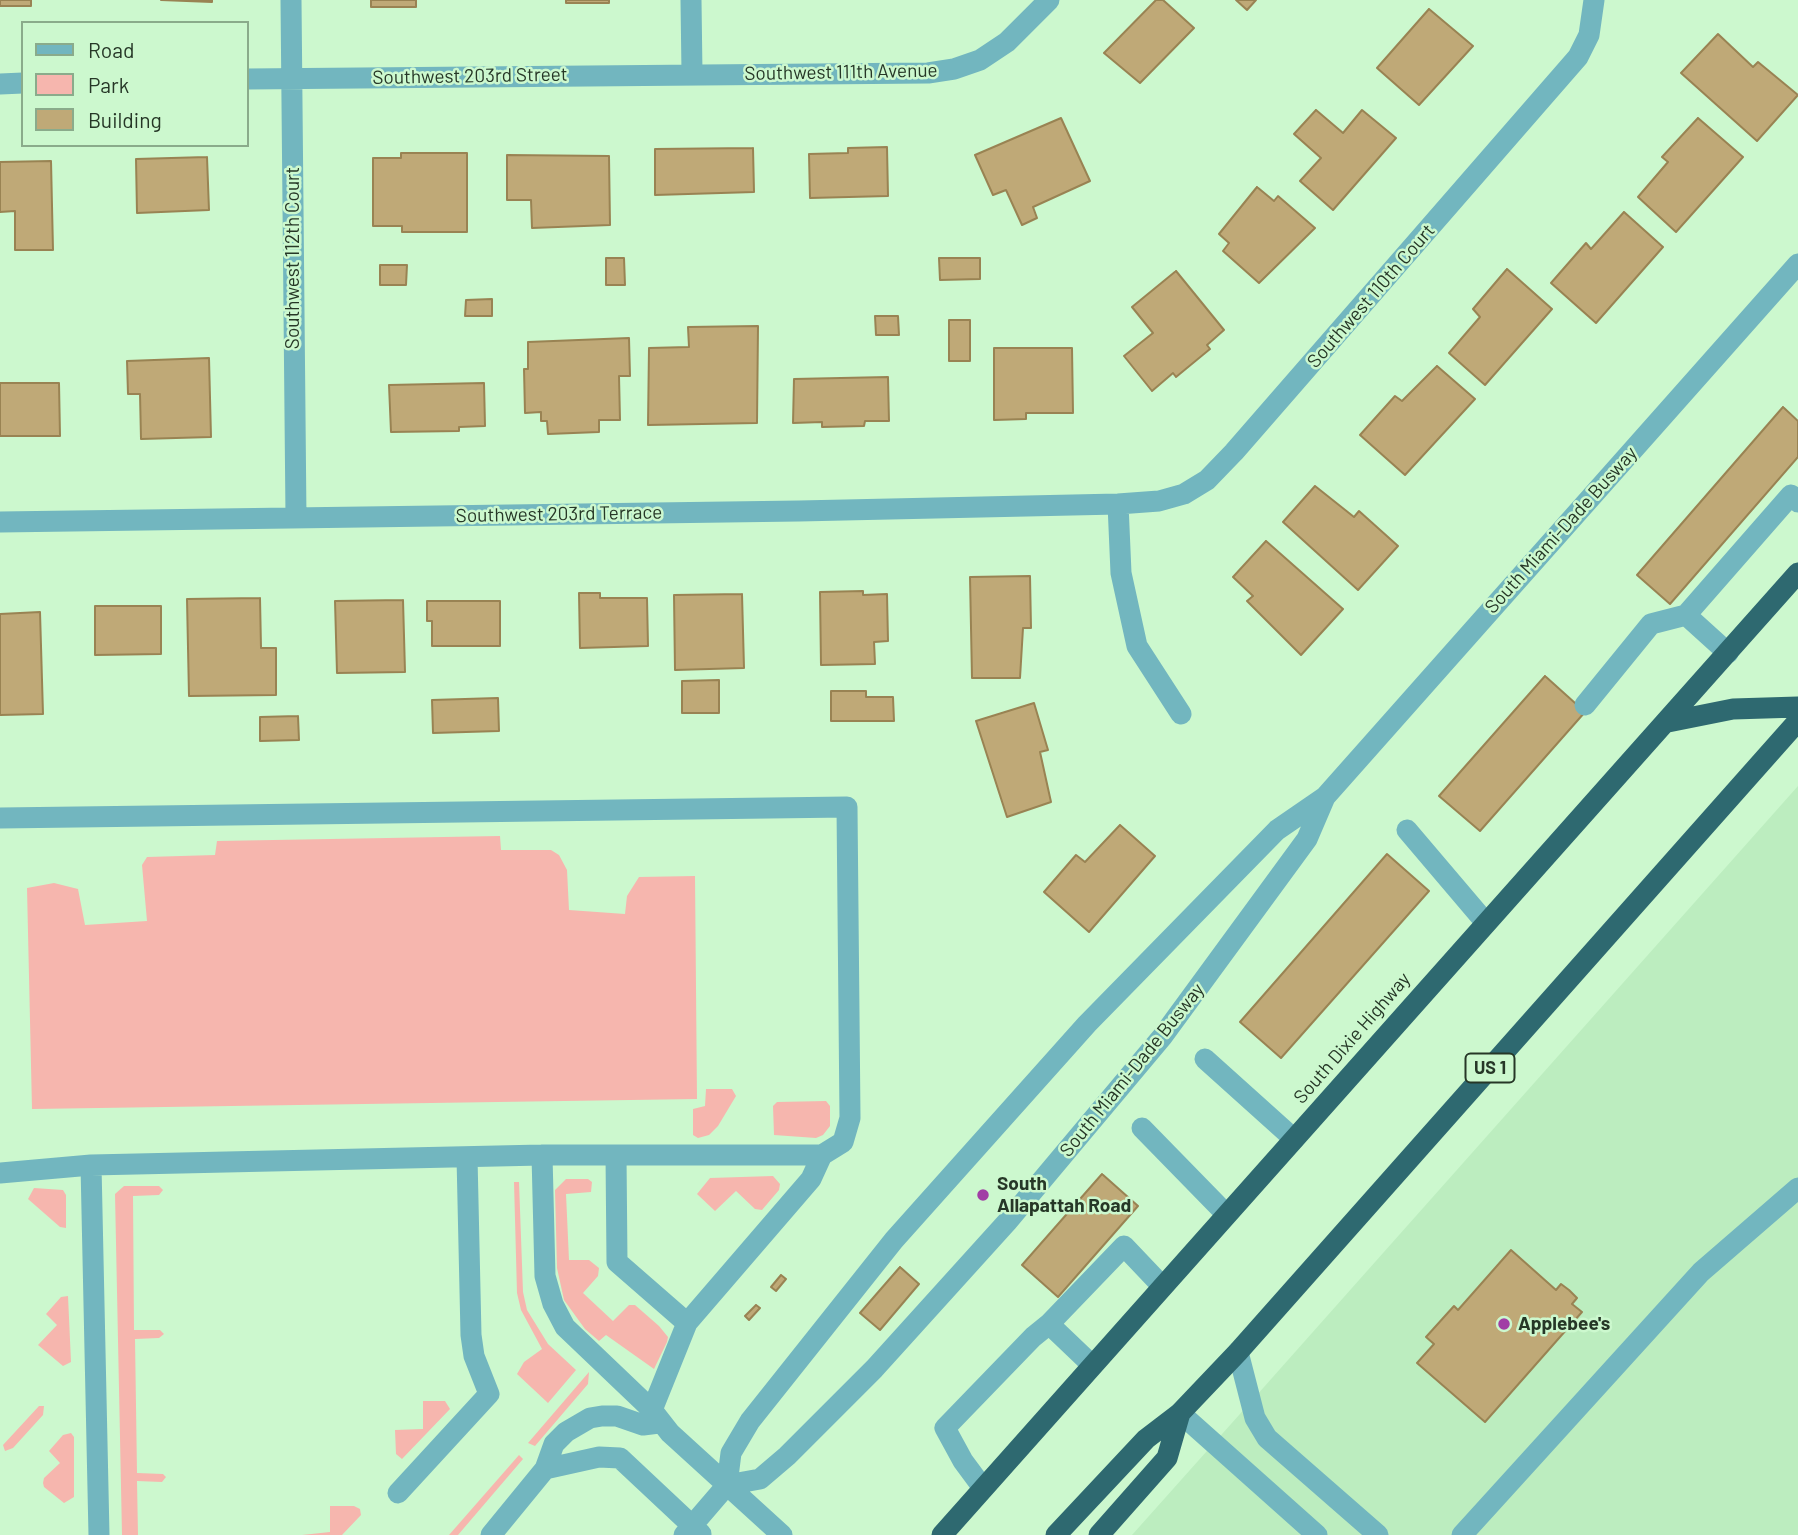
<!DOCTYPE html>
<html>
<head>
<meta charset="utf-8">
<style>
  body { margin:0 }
  #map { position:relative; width:1798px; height:1535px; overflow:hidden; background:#ccf8ce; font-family:Barlow,sans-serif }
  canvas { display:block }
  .legend { position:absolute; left:21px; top:21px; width:228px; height:126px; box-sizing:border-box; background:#ccf8ce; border:2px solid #8aab8b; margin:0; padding:9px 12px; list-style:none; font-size:21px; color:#263727 }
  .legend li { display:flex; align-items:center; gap:14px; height:35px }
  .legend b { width:35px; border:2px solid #8aab8b }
</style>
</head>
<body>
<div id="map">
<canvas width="1798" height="1535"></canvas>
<ul class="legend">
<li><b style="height:9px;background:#72b6bf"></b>Road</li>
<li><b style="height:19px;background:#f6b6ae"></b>Park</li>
<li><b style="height:19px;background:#bfa977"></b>Building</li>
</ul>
</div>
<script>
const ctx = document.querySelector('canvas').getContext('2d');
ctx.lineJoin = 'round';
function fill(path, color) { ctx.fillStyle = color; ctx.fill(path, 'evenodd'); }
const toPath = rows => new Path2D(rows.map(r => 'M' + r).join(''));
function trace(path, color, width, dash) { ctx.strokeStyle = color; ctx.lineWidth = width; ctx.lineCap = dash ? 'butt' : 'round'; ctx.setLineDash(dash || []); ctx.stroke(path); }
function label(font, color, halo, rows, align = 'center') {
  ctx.font = font + ' Barlow,sans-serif'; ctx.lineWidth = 5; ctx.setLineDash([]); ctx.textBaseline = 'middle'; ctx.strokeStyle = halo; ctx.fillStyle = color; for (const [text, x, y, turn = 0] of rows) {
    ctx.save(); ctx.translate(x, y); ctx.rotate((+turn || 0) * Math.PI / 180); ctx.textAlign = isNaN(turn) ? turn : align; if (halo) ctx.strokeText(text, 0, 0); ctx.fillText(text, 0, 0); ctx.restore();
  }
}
fill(toPath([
  [1798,786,1798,1535,1132,1535,1264,1387]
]), '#bcedbf');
fill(toPath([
  [500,836,501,850,551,850,559,855,567,870,569,910,625,914,627,896,639,877,695,876,697,1099,32,1109,27,888,54,883,78,889,85,925,147,921,142,865,147,857,215,855,217,841],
  [706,1089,732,1089,736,1096,718,1126,709,1135,698,1138,693,1135,693,1109,705,1106],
  [826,1101,830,1106,830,1126,823,1135,816,1138,774,1135,773,1106,777,1102],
  [773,1176,780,1184,779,1190,762,1210,755,1209,736,1191,715,1211,697,1194,710,1178],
  [566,1179,588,1179,592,1182,591,1192,566,1194,569,1260,589,1260,599,1268,598,1276,583,1293,613,1321,629,1305,635,1305,659,1326,668,1337,667,1342,654,1369,606,1335,599,1341,585,1329,564,1300,557,1268,555,1190],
  [514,1182,519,1182,523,1292,527,1310,548,1344,576,1370,548,1403,517,1374,524,1362,542,1349,521,1310,517,1293],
  [124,1186,159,1186,163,1190,159,1195,133,1196,134,1330,160,1330,164,1334,159,1338,135,1339,137,1473,163,1474,166,1477,162,1482,137,1481,138,1535,122,1535,115,1194],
  [34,1188,63,1190,66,1195,66,1228,60,1227,28,1199],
  [68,1296,71,1362,63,1366,38,1345,57,1325,46,1314,61,1297],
  [589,1372,588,1384,535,1446,528,1443],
  [423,1401,445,1401,450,1409,402,1459,396,1454,395,1430,423,1429],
  [39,1406,44,1406,43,1415,13,1448,5,1451,3,1445],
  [71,1433,74,1437,74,1497,64,1503,44,1487,43,1483,44,1478,60,1463,49,1451,63,1435],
  [519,1455,523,1459,458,1535,449,1535],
  [330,1506,354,1506,360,1509,361,1515,342,1535,302,1535,330,1532]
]), '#f6b6ae');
const building = toPath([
  [0,0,31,0,31,6,0,6,0,0],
  [161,0,212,0,212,2,161,0],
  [371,0,416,0,416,7,371,7,371,0],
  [566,0,609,0,609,3,566,3,566,0],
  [1156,0,1163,0,1194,28,1140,83,1104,53,1156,0],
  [1236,0,1256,0,1247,10,1236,0],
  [1429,9,1473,46,1419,105,1377,68,1429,9],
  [1718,34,1753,67,1758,62,1798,95,1757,141,1681,73,1718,34],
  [1316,110,1343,133,1362,110,1396,138,1333,210,1300,181,1321,158,1294,134,1316,110],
  [1061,118,1090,181,1033,207,1037,218,1022,225,1006,190,993,195,975,155,1061,118],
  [1698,118,1743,157,1676,232,1638,197,1668,162,1662,157,1698,118],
  [887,147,888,196,810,198,809,154,848,153,848,148,887,147],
  [753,148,754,192,655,195,655,149,753,148],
  [401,153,467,153,467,232,402,232,402,226,373,226,373,158,401,158,401,153],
  [507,155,609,156,610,225,532,228,531,200,507,200,507,155],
  [207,157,209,210,137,213,136,159,207,157],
  [51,161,53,250,15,250,15,211,0,212,0,162,51,161],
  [1257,187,1274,201,1278,196,1315,228,1259,283,1223,251,1229,243,1219,234,1257,187],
  [1624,212,1663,247,1596,323,1551,283,1586,243,1591,249,1624,212],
  [606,258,624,258,625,285,606,285,606,258],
  [939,258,980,258,980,279,940,280,939,258],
  [380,265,407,265,406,285,380,285,380,265],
  [1507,269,1552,309,1485,385,1449,353,1480,317,1473,309,1507,269],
  [1176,271,1224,330,1207,345,1210,349,1176,377,1173,373,1152,391,1124,356,1153,333,1132,307,1176,271],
  [492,299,492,316,465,316,466,300,492,299],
  [875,316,898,316,899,335,876,335,875,316],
  [949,320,970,320,970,361,949,361,949,320],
  [758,326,757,423,648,425,649,348,689,347,688,327,758,326],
  [629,338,630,376,619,376,620,420,599,420,599,432,548,434,547,421,541,421,541,412,525,413,524,369,528,369,528,342,629,338],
  [994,348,1072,348,1073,413,1026,413,1026,419,994,420,994,348],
  [209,358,211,437,141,439,140,394,128,394,127,361,209,358],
  [1437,366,1475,399,1405,475,1360,435,1395,396,1402,401,1437,366],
  [888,377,889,421,865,421,864,426,822,427,822,422,793,423,794,379,888,377],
  [0,383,59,383,60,436,0,436,0,383],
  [484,383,485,426,459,427,459,431,391,432,389,385,484,383],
  [1783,407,1798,421,1798,457,1670,604,1637,575,1783,407],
  [1315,486,1354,517,1359,511,1398,546,1358,590,1283,522,1315,486],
  [1266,541,1343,609,1301,655,1247,601,1253,596,1233,577,1266,541],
  [1030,576,1031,628,1023,628,1020,678,972,678,970,577,1030,576],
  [863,591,863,595,887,594,888,641,874,642,875,664,821,665,820,592,863,591],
  [579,593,600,593,600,598,647,598,648,646,580,648,579,593],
  [742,594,744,668,675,670,674,595,742,594],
  [260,598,261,648,276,648,276,695,189,696,187,599,260,598],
  [403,600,405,672,337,673,335,601,403,600],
  [427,601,500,601,500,646,432,646,432,621,427,621,427,601],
  [95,606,161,606,161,654,95,655,95,606],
  [40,612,43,714,0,715,0,614,40,612],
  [1545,676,1585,712,1480,831,1439,796,1545,676],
  [719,680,719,713,682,713,682,681,719,680],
  [831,691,866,691,866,697,893,697,894,721,831,721,831,691],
  [498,698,499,731,433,733,432,700,498,698],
  [1034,703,1048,750,1040,752,1051,802,1007,817,976,721,1034,703],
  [298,716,299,740,260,741,260,717,298,716],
  [1120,825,1155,856,1089,932,1044,892,1076,855,1085,862,1120,825],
  [1387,854,1429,891,1281,1058,1240,1022,1387,854],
  [1102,1174,1138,1206,1058,1297,1022,1265,1102,1174],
  [1511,1250,1556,1290,1561,1284,1569,1290,1577,1298,1572,1304,1582,1312,1485,1422,1417,1363,1434,1344,1426,1337,1454,1306,1458,1310,1511,1250],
  [900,1267,919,1284,880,1330,860,1313,900,1267],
  [781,1275,786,1279,776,1291,771,1287,781,1275],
  [756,1305,760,1308,749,1320,745,1316,756,1305]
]);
fill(building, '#bfa977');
trace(building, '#998353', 2);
trace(toPath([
  [291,0,296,517],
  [691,0,692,73],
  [247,79,928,73,954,69,980,60,1007,42,1049,0],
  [0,84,23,83],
  [1118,504,1121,573,1137,646,1181,714],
  [0,522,799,511,1118,504,1159,501,1184,494,1207,480,1234,452,1578,57,1589,35,1594,0],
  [1686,615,1791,495,1798,502],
  [1585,705,1651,624,1686,615,1728,653],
  [1325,797,1798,264],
  [0,818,847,807,850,1118,843,1142,822,1155,542,1155,91,1165,0,1173],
  [1407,830,1486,923],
  [1205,1059,1294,1139],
  [1142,1128,1226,1214],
  [542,1155,545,1276,553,1304,565,1327,652,1410,670,1433,782,1535],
  [616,1155,617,1262,687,1323],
  [91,1165,99,1535],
  [1049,1324,1124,1246,1162,1286],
  [1238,1352,1255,1418,1267,1438,1378,1535],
  [652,1410,687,1323,811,1179,822,1155],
  [1180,1413,1317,1535],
  [545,1469,599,1457,620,1458,701,1534],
  [983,1488,963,1461,945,1428,1033,1337,1049,1324,1092,1365],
  [398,1493,489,1394,474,1356,471,1335,467,1157],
  [491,1535,545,1469,554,1444,566,1432,590,1418,602,1416,617,1416,643,1425,659,1423],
  [684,1535,727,1485,731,1453,750,1421,894,1240,1087,1024,1277,830,1325,797,1307,839,1162,1037,1007,1222,874,1369,787,1456,760,1479,727,1485],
  [1462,1535,1701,1272,1798,1188]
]), '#72b6bf', 21);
trace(toPath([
  [1668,722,1733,709,1798,707],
  [942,1535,1798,573],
  [1056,1535,1146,1439,1180,1413,1238,1352,1798,721],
  [1099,1535,1167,1458,1180,1413]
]), '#2e6970', 21);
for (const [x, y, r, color] of [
  [983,1195,7,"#a13ea5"],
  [1504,1324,7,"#a13ea5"]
]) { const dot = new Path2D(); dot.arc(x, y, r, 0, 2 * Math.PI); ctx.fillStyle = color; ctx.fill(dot); trace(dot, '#ccf8ce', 2.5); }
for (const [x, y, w] of [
  [1490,1068,49]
]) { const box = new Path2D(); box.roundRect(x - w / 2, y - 14.5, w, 29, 5); ctx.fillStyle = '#ccf8ce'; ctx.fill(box); trace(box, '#263727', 2); }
label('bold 18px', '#263727', null, [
  ["US 1",1490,1068]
]);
label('19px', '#263727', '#ccf8ce', [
  ["Southwest 111th Avenue",841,72,-1],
  ["Southwest 203rd Street",470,76,-1],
  ["Southwest 112th Court",293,258,-90],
  ["Southwest 110th Court",1371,296,-49],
  ["Southwest 203rd Terrace",559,514,-1],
  ["South Miami-Dade Busway",1561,530,-48],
  ["South Dixie Highway",1352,1038,-49],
  ["South Miami-Dade Busway",1132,1070,-51]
]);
label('bold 19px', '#263727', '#ccf8ce', [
  ["South",997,1184],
  ["Allapattah Road",997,1206],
  ["Applebee's",1518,1324]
], 'left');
</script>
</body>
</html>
